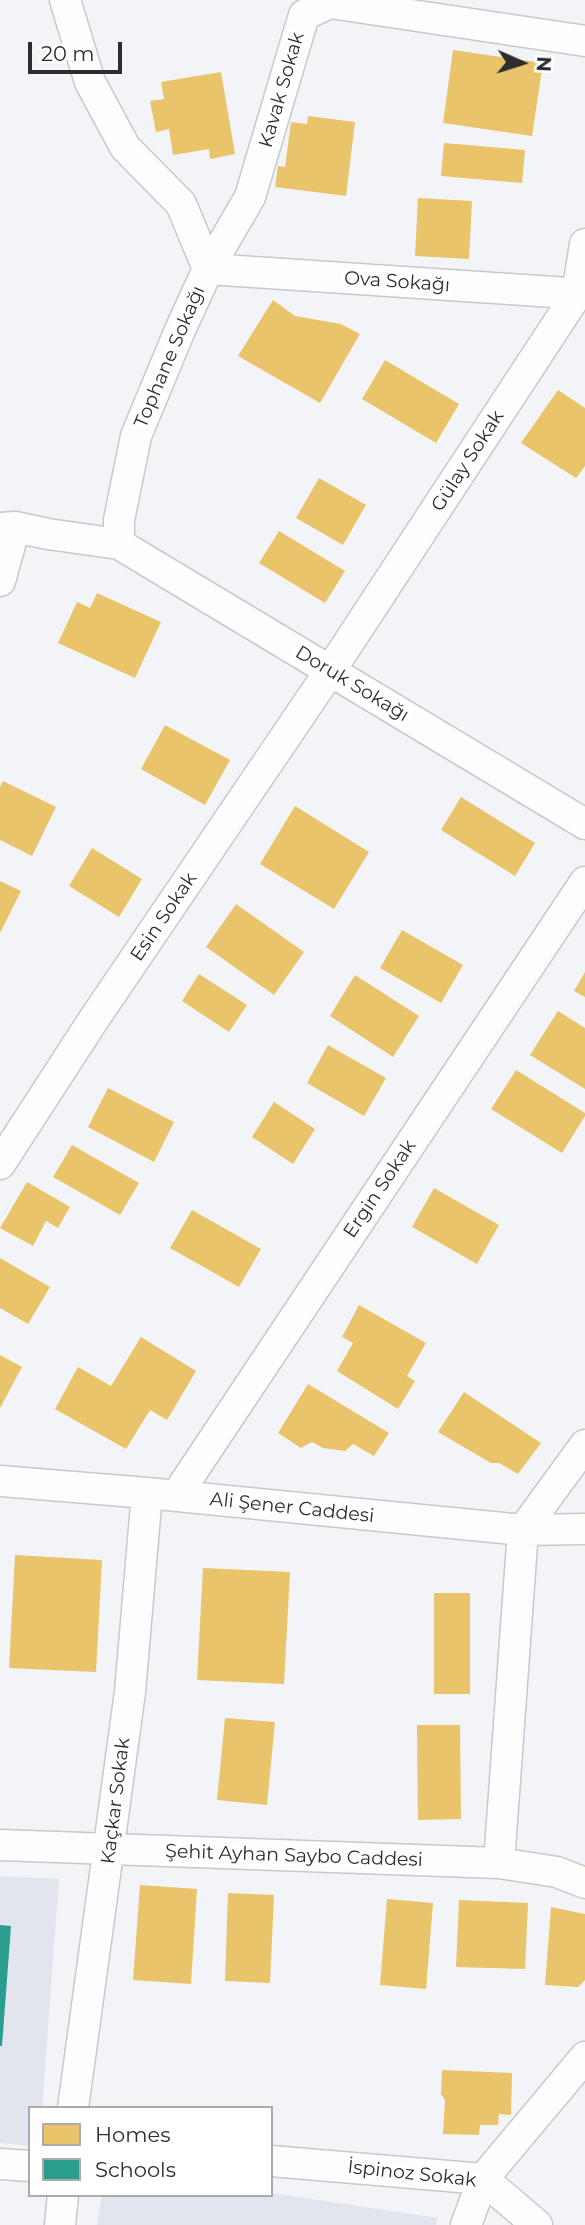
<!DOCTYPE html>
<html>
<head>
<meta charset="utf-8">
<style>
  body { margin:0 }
  #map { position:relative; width:585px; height:2225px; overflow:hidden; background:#f2f4f7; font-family:Montserrat,sans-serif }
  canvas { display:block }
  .legend { position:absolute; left:28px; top:2106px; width:245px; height:91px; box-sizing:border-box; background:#fff; border:2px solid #ababab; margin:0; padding:9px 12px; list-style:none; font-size:21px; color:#2c2d2e }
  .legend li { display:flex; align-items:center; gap:14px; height:35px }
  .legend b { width:35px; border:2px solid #ababab }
  .north { position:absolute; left:487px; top:28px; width:70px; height:70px; -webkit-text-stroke:5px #fff; paint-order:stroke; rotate:93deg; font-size:19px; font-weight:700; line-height:28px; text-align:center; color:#2c2d2e }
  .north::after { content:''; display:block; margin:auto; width:24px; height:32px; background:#2c2d2e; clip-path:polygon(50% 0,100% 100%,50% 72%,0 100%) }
  .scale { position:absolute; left:28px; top:42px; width:94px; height:32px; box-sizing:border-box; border:4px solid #2c2d2e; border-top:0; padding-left:9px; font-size:21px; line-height:24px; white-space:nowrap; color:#2c2d2e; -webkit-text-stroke:5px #fff; paint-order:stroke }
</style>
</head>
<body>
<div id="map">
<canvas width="585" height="2225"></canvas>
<ul class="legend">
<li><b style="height:19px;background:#e9c46a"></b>Homes</li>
<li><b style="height:19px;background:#2a9d8f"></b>Schools</li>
</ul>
<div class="north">N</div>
<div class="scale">20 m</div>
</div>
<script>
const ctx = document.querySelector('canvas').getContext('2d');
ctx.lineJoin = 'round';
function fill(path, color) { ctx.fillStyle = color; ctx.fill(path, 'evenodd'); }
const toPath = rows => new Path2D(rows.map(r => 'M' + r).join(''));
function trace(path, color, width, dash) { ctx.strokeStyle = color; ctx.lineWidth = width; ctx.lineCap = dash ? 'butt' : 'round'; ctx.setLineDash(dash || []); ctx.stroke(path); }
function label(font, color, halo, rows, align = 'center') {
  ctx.font = font + ' Montserrat,sans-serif'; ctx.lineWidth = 7; ctx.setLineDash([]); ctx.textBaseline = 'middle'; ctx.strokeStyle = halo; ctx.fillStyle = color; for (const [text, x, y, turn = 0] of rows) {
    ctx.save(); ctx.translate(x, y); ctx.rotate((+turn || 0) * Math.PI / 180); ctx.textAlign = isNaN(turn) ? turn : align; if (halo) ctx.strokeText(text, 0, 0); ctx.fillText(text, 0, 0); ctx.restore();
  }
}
fill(toPath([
  [0,1876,59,1879,42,2108,30,2108,30,2146,0,2143],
  [271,2193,438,2218,436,2225,97,2225,102,2195,271,2195]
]), '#e2e5ed');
fill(toPath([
  [453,50,543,63,532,136,443,123],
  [221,72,235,154,210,159,209,149,173,155,169,129,156,132,150,101,164,99,161,82],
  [308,116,355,122,346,196,275,187,278,166,285,167,291,122,307,124],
  [444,143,525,150,522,183,441,176],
  [418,198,472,201,469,259,415,256],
  [273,300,295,316,341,324,360,334,320,403,238,356],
  [385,360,459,404,436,443,362,399],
  [558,390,585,408,585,466,576,478,521,443],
  [319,478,366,505,343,545,296,518],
  [279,531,345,571,325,603,259,563],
  [97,593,161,622,135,678,58,643,77,602,90,608],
  [165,725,230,760,205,805,141,769],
  [3,781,56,807,32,856,0,840,0,787],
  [461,797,535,843,515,876,441,830],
  [295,806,369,852,334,909,260,864],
  [92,848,142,879,119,917,69,886],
  [0,881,21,891,0,933],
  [236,904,304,952,274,995,206,947],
  [402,930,463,965,441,1003,380,968],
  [585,972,585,997,574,991],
  [199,974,247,1005,229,1032,182,1001],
  [355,975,419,1016,393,1057,330,1016],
  [558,1011,585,1028,585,1089,530,1055],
  [328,1045,386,1078,364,1116,307,1083],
  [516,1070,585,1113,585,1116,562,1153,491,1109],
  [108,1088,174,1122,154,1162,88,1127],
  [274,1102,315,1129,293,1164,252,1137],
  [72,1145,139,1183,120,1215,53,1177],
  [27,1182,70,1207,58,1228,46,1221,33,1246,0,1228],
  [434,1188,499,1225,477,1264,412,1227],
  [192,1210,261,1249,239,1287,170,1248],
  [0,1258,50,1287,28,1324,0,1308],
  [359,1305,426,1343,407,1376,415,1381,398,1409,337,1371,353,1343,342,1337],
  [141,1337,196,1371,167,1420,150,1410,126,1449,55,1409,78,1367,111,1386],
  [0,1355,22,1367,0,1408],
  [308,1384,389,1433,374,1456,353,1444,345,1451,323,1448,312,1442,301,1448,278,1433],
  [464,1392,541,1443,518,1474,499,1463,491,1463,438,1432],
  [15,1555,102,1560,96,1672,9,1668],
  [203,1568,290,1572,284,1684,197,1680],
  [434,1593,470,1593,470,1694,434,1694],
  [225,1718,275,1722,267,1805,217,1800],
  [417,1725,460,1725,461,1819,418,1820],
  [140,1885,197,1889,191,1984,133,1980],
  [228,1893,274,1895,270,1983,225,1981],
  [387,1899,433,1903,426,1989,380,1985],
  [459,1900,528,1903,525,1969,456,1967],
  [551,1907,585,1914,585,1980,578,1987,545,1985],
  [442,2070,512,2073,511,2115,499,2114,498,2125,480,2125,479,2135,443,2134,445,2100,441,2094]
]), '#e9c46a');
fill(toPath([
  [0,1925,11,1926,2,2046,0,2046]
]), '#2a9d8f');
const street = toPath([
  [65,0,90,82,125,147,181,204,208,269,180,330,136,436,119,520,119,544],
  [585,41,330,3,304,15,250,197,208,269,585,294],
  [0,528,15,527,48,534,119,544,585,824],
  [0,581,15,527],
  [0,1164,92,1022,330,671,577,294,585,244],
  [0,1481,147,1493,523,1530,585,1529],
  [176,1496,585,882],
  [0,1845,499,1863,557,1872,585,1883],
  [499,1863,523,1530,585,1445],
  [73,2108,130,1692,147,1493],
  [271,2161,483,2179,537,2225],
  [0,2164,30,2166],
  [60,2225,63,2195],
  [466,2225,483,2179,585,2057]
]);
trace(street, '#c8c9cc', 33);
trace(street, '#fdfdfe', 30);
label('19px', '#2c2d2e', '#fff', [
  ["Kavak Sokak",282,90,-74],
  ["Ova Sokağı",397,282,4],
  ["Tophane Sokağı",170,357,-67],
  ["Gülay Sokak",468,461,-57],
  ["Doruk Sokağı",352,684,31],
  ["Esin Sokak",164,917,-56],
  ["Ergin Sokak",380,1189,-56],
  ["Ali Şener Caddesi",292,1508,6],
  ["Kaçkar Sokak",116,1801,-83],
  ["Şehit Ayhan Saybo Caddesi",294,1856,2],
  ["İspinoz Sokak",412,2174,6]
]);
</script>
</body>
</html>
